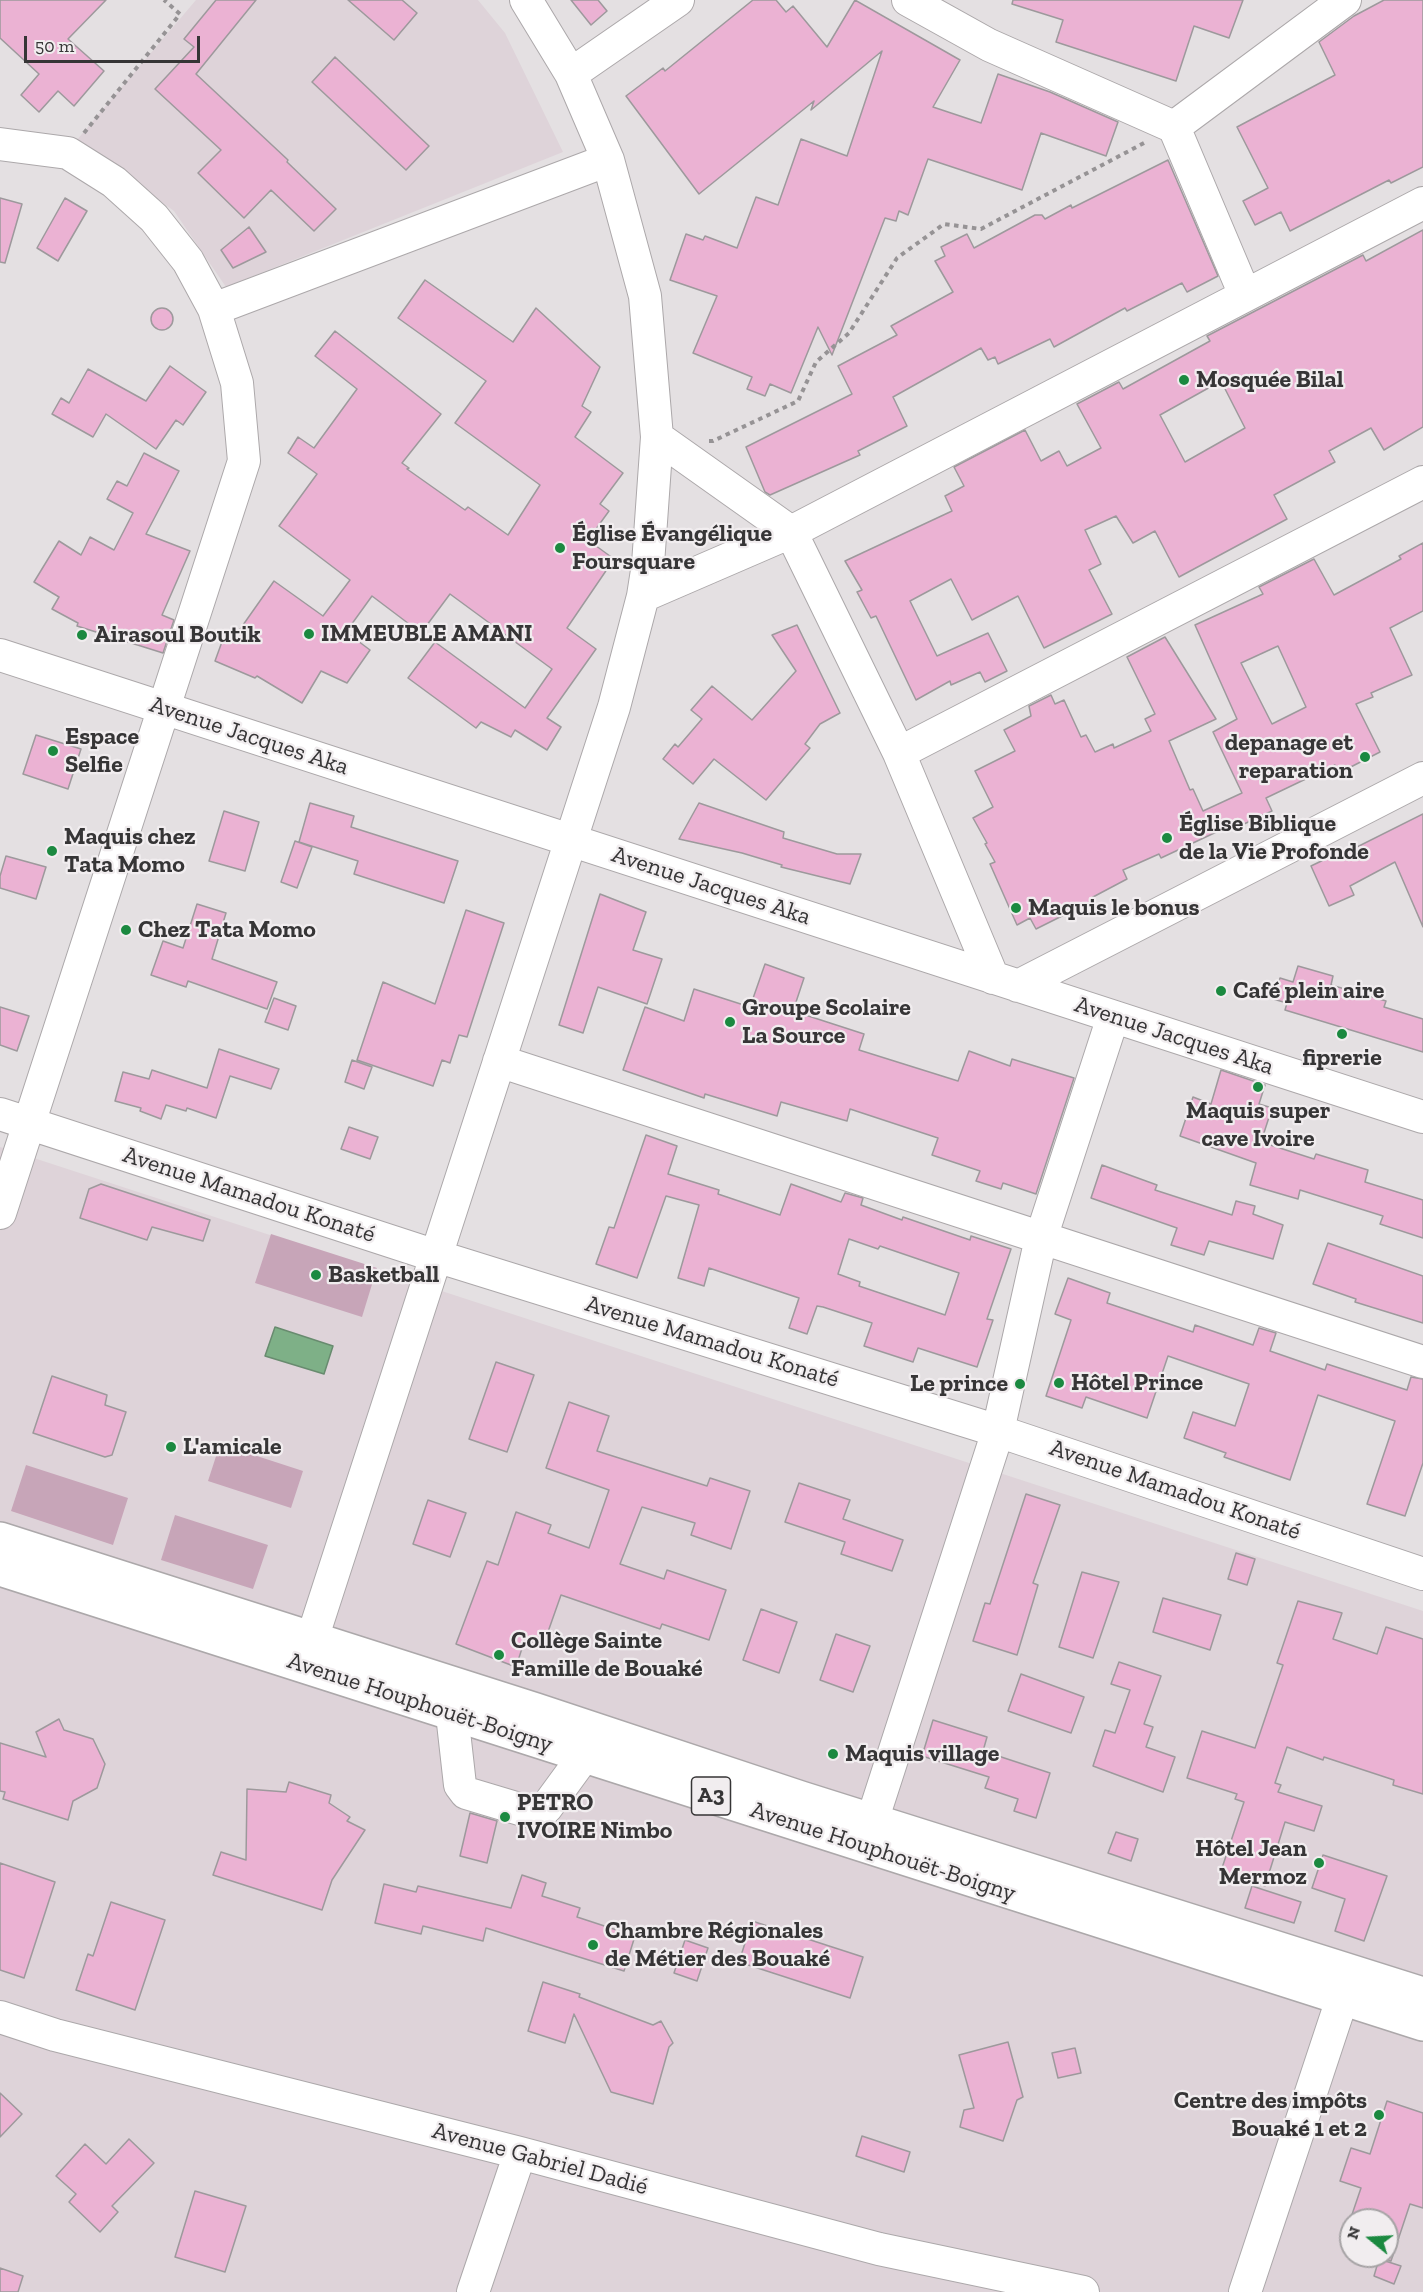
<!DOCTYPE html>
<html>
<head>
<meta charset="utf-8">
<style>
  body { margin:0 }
  #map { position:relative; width:1423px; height:2292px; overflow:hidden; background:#e4e0e2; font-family:"Zilla Slab",serif }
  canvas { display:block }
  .north { position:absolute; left:1339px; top:2208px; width:60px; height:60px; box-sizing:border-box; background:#f1edef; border:2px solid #a6a3a5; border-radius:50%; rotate:288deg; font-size:16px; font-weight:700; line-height:24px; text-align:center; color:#363536 }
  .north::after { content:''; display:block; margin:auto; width:21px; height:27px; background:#1b8940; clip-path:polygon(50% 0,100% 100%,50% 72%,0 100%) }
  .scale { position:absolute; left:24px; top:36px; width:176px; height:27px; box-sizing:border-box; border:3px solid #363536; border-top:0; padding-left:8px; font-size:18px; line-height:21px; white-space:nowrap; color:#363536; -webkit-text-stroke:4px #f1edef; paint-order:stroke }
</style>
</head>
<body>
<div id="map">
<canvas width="1423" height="2292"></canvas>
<div class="north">N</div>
<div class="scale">50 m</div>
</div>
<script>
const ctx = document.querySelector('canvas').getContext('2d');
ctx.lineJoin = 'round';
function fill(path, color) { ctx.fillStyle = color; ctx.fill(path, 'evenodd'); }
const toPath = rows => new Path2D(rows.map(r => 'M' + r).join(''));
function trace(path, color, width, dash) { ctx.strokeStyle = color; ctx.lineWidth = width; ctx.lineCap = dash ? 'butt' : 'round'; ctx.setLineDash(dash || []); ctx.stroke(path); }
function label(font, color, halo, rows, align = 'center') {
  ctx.font = font + ' "Zilla Slab",serif'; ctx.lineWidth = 4.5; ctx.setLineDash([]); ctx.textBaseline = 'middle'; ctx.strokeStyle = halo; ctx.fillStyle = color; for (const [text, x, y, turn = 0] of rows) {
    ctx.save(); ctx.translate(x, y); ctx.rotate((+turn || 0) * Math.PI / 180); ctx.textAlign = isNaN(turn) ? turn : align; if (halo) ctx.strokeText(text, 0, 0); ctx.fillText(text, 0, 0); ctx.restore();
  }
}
fill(toPath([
  [196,0,478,0,505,33,563,152,226,287,174,211,76,141],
  [0,1147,1423,1611,1423,2292,0,2292],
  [1351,2220,1387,2220,1387,2256,1351,2256]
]), '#ded3d9');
fill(toPath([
  [271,1234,377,1268,362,1317,255,1283],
  [220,1444,303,1471,291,1508,208,1481],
  [26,1465,128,1498,113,1545,11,1511],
  [175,1515,268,1545,253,1589,161,1560]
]), '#c7a5b8');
const water = toPath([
  [275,1327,333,1346,324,1374,265,1356,275,1327]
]);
fill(water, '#7eb087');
trace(water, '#688b6f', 1.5);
const building = toPath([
  [0,0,106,0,68,39,104,71,74,106,58,91,39,112,21,95,39,74,0,38,0,0],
  [216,0,256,0,196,74,288,160,287,162,336,209,314,231,271,190,244,218,198,173,221,150,155,89,194,47,184,39,216,0],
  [348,0,402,0,417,13,394,40,348,0],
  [571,0,598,0,607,11,591,25,571,0],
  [753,0,776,0,786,12,793,6,827,47,855,0,960,60,933,107,981,123,998,74,1050,92,1118,122,1106,156,1041,133,1022,190,928,159,908,215,899,211,896,221,885,218,832,355,818,327,791,393,770,384,765,396,747,389,752,377,693,353,717,296,670,280,686,234,703,240,705,236,737,248,756,197,778,205,801,139,847,156,882,51,811,110,814,101,699,194,626,96,663,68,665,71,753,0],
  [1013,0,1243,0,1229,38,1194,26,1176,81,1056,42,1063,20,1012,4,1013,0],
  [1384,0,1423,0,1423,167,1391,183,1389,180,1290,231,1281,212,1255,225,1243,201,1268,188,1237,127,1335,75,1319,42,1354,16,1384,0],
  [335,57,429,146,406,170,312,82,335,57],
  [1168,160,1218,276,1187,292,1182,283,1127,311,1125,308,1054,347,1050,339,998,364,995,357,988,360,981,348,893,397,907,426,858,451,860,455,770,495,765,492,746,447,852,394,838,366,897,335,891,326,953,292,935,261,945,256,941,247,967,234,974,248,1035,215,1042,215,1045,219,1071,205,1072,208,1168,160],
  [0,198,22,204,5,263,0,262,0,198],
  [65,198,87,211,58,261,37,248,65,198],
  [249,227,266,252,233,268,221,250,249,227],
  [1423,230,1423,427,1384,450,1371,428,1329,451,1335,462,1274,495,1287,519,1179,577,1155,531,1133,543,1116,516,1085,530,1101,564,1089,570,1112,614,1044,648,1018,596,972,620,951,579,910,601,937,656,988,633,1007,671,985,682,980,672,951,685,950,681,916,700,876,616,871,618,857,592,862,590,845,561,952,511,945,496,964,486,954,467,1025,430,1041,461,1059,451,1067,466,1101,448,1077,404,1119,382,1123,389,1210,341,1207,336,1363,255,1366,261,1423,230],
  [1221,381,1245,428,1185,462,1160,415,1221,381],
  [425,280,513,342,536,308,600,367,582,406,591,412,575,437,623,473,600,504,609,511,588,540,614,559,567,628,596,649,547,718,561,727,547,750,515,730,511,737,481,722,476,728,408,678,435,642,525,708,552,669,450,594,421,633,372,596,346,632,370,650,347,683,321,671,302,703,257,676,255,678,215,661,223,639,231,642,274,581,323,616,350,580,279,526,317,474,288,453,298,437,314,448,357,389,315,356,335,331,441,414,402,463,409,468,407,469,465,510,468,507,508,535,540,485,455,423,486,381,398,318,425,280],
  '151 319a11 11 0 1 1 22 0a11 11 0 1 1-22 0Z',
  [170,366,206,392,183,425,176,420,156,449,106,414,93,437,52,414,61,398,69,403,88,369,146,401,170,366],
  [144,453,179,471,146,534,190,551,162,615,174,620,163,653,77,626,78,623,52,609,59,597,34,582,59,541,81,555,90,537,114,550,133,513,107,499,117,481,127,486,144,453],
  [1423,543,1423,611,1390,628,1412,675,1371,693,1373,697,1356,704,1380,752,1339,773,1335,765,1266,798,1272,811,1244,824,1242,820,1161,858,1159,854,1123,870,1127,879,1093,897,1094,900,1036,929,1030,918,1017,925,990,864,995,862,985,844,987,843,973,818,993,807,975,771,1015,751,1004,730,1031,716,1029,706,1051,695,1055,704,1064,700,1081,737,1086,735,1095,752,1113,744,1114,748,1151,731,1145,719,1155,714,1127,657,1165,637,1216,719,1169,741,1190,790,1193,789,1203,811,1242,793,1213,732,1237,719,1195,625,1263,594,1259,587,1314,559,1334,595,1401,559,1399,556,1423,543],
  [1278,646,1306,707,1272,724,1241,663,1278,646],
  [797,625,840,713,820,724,805,744,810,748,766,800,714,759,693,784,663,759,675,744,678,747,702,719,691,710,712,686,752,720,796,671,772,635,797,625],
  [36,735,81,749,68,789,23,774,36,735],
  [310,803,354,816,351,827,458,861,444,903,354,874,358,861,299,842,310,803],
  [699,803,784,832,783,838,837,854,861,854,850,884,781,867,782,865,742,853,679,839,699,803],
  [224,811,259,822,245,871,209,861,224,811],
  [1423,814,1423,927,1395,862,1350,886,1354,895,1329,906,1311,866,1336,854,1337,857,1423,814],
  [295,841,312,847,297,888,281,882,295,841],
  [6,856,46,867,36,899,0,888,0,876,6,856],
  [600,894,646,912,633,950,662,959,647,1004,598,987,583,1033,559,1025,600,894],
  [197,904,226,913,212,959,277,982,267,1009,188,981,186,987,151,975,163,941,183,948,197,904],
  [466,910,504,923,467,1037,459,1035,450,1063,442,1060,433,1086,357,1060,383,982,435,1004,466,910],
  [765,964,804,978,793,1011,864,1034,859,1050,958,1081,969,1051,1010,1066,1012,1059,1074,1078,1036,1194,1003,1183,1001,1189,976,1181,980,1171,932,1155,938,1138,850,1109,847,1121,781,1102,777,1116,705,1094,704,1098,623,1070,645,1007,684,1021,694,989,750,1007,765,964],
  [1298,966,1333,976,1331,985,1386,1001,1384,1007,1423,1019,1423,1052,1285,1010,1287,1003,1273,999,1280,978,1293,982,1298,966],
  [274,998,296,1006,288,1030,265,1022,274,998],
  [0,1007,29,1016,17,1051,0,1045,0,1007],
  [219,1049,279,1069,271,1089,230,1076,216,1118,187,1108,186,1111,166,1105,161,1119,140,1111,141,1108,115,1101,123,1072,149,1079,152,1070,207,1088,219,1049],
  [352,1060,372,1067,364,1089,345,1082,352,1060],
  [1221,1070,1265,1085,1259,1104,1272,1108,1261,1142,1314,1159,1316,1154,1368,1170,1365,1182,1423,1200,1423,1238,1380,1224,1383,1216,1300,1190,1298,1199,1250,1185,1256,1163,1180,1136,1193,1097,1211,1104,1221,1070],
  [349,1127,378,1137,370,1159,341,1149,349,1127],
  [646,1135,677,1146,668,1174,719,1190,718,1194,780,1215,791,1184,841,1202,845,1193,863,1198,861,1205,902,1220,903,1217,970,1240,971,1236,1011,1249,987,1319,993,1320,977,1367,918,1348,913,1362,864,1346,872,1323,823,1307,817,1306,807,1334,789,1328,799,1298,709,1268,704,1286,678,1278,699,1205,666,1196,637,1278,596,1264,609,1227,614,1228,646,1135],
  [849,1239,878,1249,880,1246,959,1273,945,1315,859,1286,860,1282,838,1274,849,1239],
  [1102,1165,1157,1185,1155,1190,1232,1215,1236,1201,1255,1206,1253,1214,1283,1225,1273,1259,1209,1241,1204,1255,1171,1245,1177,1228,1091,1198,1102,1165],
  [101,1184,210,1220,203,1241,152,1227,147,1240,80,1218,89,1189,101,1184],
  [1328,1243,1423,1276,1423,1323,1355,1302,1356,1299,1313,1284,1328,1243],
  [1068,1278,1110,1293,1107,1303,1193,1332,1195,1325,1253,1345,1259,1328,1276,1333,1270,1351,1325,1370,1327,1364,1407,1390,1411,1377,1423,1379,1423,1463,1405,1516,1367,1504,1395,1421,1318,1395,1290,1480,1224,1457,1226,1453,1184,1438,1193,1412,1235,1426,1249,1384,1168,1356,1147,1418,1086,1397,1082,1408,1046,1396,1071,1320,1055,1314,1068,1278],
  [496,1362,534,1375,507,1452,469,1439,496,1362],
  [52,1376,107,1395,105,1405,126,1412,112,1455,105,1457,33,1433,52,1376],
  [569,1402,609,1416,597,1451,707,1486,710,1478,750,1491,731,1549,691,1535,695,1523,642,1507,620,1564,664,1579,667,1570,726,1590,709,1640,662,1624,660,1629,561,1595,543,1646,525,1639,516,1667,456,1644,487,1561,498,1565,516,1512,551,1525,548,1533,589,1548,609,1490,546,1468,569,1402],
  [799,1483,850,1500,843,1519,903,1540,892,1571,841,1554,845,1542,785,1522,799,1483],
  [1026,1494,1060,1505,1033,1583,1038,1585,1017,1655,973,1641,985,1603,990,1604,1026,1494],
  [428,1500,466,1513,450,1557,413,1544,428,1500],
  [1236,1553,1255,1559,1247,1585,1228,1579,1236,1553],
  [1082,1572,1119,1582,1093,1658,1059,1647,1082,1572],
  [1163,1598,1221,1615,1210,1650,1153,1632,1163,1598],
  [1298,1601,1342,1613,1333,1639,1377,1654,1386,1627,1423,1639,1423,1794,1393,1785,1394,1780,1324,1757,1323,1760,1287,1747,1275,1783,1281,1785,1278,1792,1322,1806,1314,1831,1285,1822,1265,1886,1221,1871,1244,1802,1235,1799,1237,1794,1187,1778,1202,1731,1255,1748,1283,1665,1277,1663,1298,1601],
  [761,1609,797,1622,779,1673,743,1660,761,1609],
  [836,1634,870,1646,853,1692,820,1680,836,1634],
  [1119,1662,1161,1676,1144,1724,1153,1727,1146,1747,1175,1757,1163,1792,1093,1766,1105,1730,1115,1733,1130,1690,1111,1684,1119,1662],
  [1021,1674,1084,1697,1071,1733,1008,1711,1021,1674],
  [59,1719,64,1730,93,1739,105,1764,97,1788,73,1801,68,1820,3,1799,5,1792,0,1791,0,1743,46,1757,36,1732,59,1719],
  [933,1720,987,1737,983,1751,1050,1773,1036,1818,1014,1811,1018,1799,985,1788,989,1777,922,1756,933,1720],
  [289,1782,331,1795,329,1803,350,1817,347,1821,365,1830,332,1880,322,1910,213,1875,221,1852,246,1860,247,1789,286,1792,289,1782],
  [470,1813,497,1821,487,1863,460,1856,470,1813],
  [1116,1832,1138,1839,1131,1861,1108,1853,1116,1832],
  [1323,1855,1387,1876,1364,1941,1335,1931,1345,1899,1312,1888,1323,1855],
  [0,1863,55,1882,24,1978,0,1970,0,1863],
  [522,1875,546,1883,542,1896,580,1908,577,1917,635,1936,624,1971,486,1928,483,1941,423,1926,421,1934,375,1923,384,1884,416,1892,418,1886,511,1908,522,1875],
  [1252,1886,1301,1902,1294,1923,1245,1908,1252,1886],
  [111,1902,165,1920,135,2010,76,1990,88,1954,93,1956,111,1902],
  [752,1921,863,1957,850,1998,739,1962,752,1921],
  [685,1940,708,1948,697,1981,674,1973,685,1940],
  [543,1982,580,1994,579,1997,653,2025,661,2021,673,2043,669,2047,653,2104,611,2092,574,2014,565,2043,528,2031,543,1982],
  [1008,2042,1023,2097,1017,2100,1003,2141,960,2127,964,2110,974,2108,959,2055,1008,2042],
  [1075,2048,1081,2073,1058,2078,1052,2053,1075,2048],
  [0,2093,22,2114,0,2137,0,2093],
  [1387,2101,1423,2113,1423,2208,1410,2204,1391,2261,1377,2256,1387,2256,1387,2220,1351,2220,1351,2247,1342,2244,1361,2188,1340,2181,1351,2148,1370,2154,1387,2101],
  [862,2136,910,2152,904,2172,856,2156,862,2136],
  [129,2139,154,2163,112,2206,118,2212,100,2232,69,2202,76,2194,56,2176,85,2144,106,2164,129,2139],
  [195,2191,246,2206,225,2272,175,2257,195,2191],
  [1379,2259,1401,2266,1394,2284,1374,2276,1379,2259],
  [0,2268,23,2276,18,2292,0,2292,0,2268]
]);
fill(building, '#ebb2d3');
trace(building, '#9d999c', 1.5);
const minor = toPath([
  [908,0,989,45,1174,127,1245,295],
  [571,74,678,0],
  [1174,127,1345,0],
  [0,144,68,153,114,182,154,218,188,261,214,309,237,383,244,461,0,1213],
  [214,309,608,160],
  [657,437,791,532,899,753,993,978],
  [643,596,791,532,1423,203],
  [0,655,1423,1117],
  [899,753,1423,482],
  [1018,986,1423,778],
  [499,1061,1423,1362],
  [0,1114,436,1256,998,1431,1423,1574],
  [312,1639,614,707,643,596,648,564,657,437,645,296,608,160,571,74,526,0],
  [452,1714,460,1785,466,1793,526,1811,536,1812,546,1808,584,1756],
  [872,1821,998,1431,1041,1238,1113,1017],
  [0,2017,55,2035,520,2153,879,2249,1083,2292],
  [473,2292,520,2153],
  [1245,2292,1342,1999]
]);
const highway = toPath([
  [0,1539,536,1710,801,1798,1423,1994],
  [0,1569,1423,2024]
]);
trace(minor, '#aca8aa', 34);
trace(highway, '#aca8aa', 36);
trace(toPath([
  [84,133,180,14,164,0],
  [709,441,713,441,798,401,816,362,849,333,897,258,944,224,981,229,1144,143]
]), '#969395', 4, [4.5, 4.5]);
trace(minor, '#fff', 32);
trace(highway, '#fff', 33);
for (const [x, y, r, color] of [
  [1184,380,6,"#1b8940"],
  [560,548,6,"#1b8940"],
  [309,634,6,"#1b8940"],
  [82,635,6,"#1b8940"],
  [53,751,6,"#1b8940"],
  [1365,757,6,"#1b8940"],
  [1167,838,6,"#1b8940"],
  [52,851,6,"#1b8940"],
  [1016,908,6,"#1b8940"],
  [126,930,6,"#1b8940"],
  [1221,991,6,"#1b8940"],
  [730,1022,6,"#1b8940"],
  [1342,1034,6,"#1b8940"],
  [1258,1087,6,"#1b8940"],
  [316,1275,6,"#1b8940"],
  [1059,1383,6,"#1b8940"],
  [1020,1384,6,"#1b8940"],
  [171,1447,6,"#1b8940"],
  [499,1655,6,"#1b8940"],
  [833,1754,6,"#1b8940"],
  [505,1817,6,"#1b8940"],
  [1319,1863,6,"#1b8940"],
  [593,1945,6,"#1b8940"],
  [1379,2115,6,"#1b8940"]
]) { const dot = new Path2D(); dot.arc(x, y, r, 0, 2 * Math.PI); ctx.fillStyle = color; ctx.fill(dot); trace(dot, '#f1edef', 2); }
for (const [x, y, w] of [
  [711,1796,39]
]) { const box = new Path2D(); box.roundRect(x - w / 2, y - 19, w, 38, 4.5); ctx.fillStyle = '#f1edef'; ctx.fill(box); trace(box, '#363536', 1.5); }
label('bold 22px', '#363536', null, [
  ["A3",711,1796]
]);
label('bold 24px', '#363536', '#f1edef', [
  ["Mosquée Bilal",1196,380],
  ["Église Évangélique",572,534],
  ["Foursquare",572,562],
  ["IMMEUBLE AMANI",321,634],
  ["Airasoul Boutik",94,635],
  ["Espace",65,737],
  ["Selfie",65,765],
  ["depanage et",1353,743,"right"],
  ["reparation",1353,771,"right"],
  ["Église Biblique",1179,824],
  ["de la Vie Profonde",1179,852],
  ["Maquis chez",64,837],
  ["Tata Momo",64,865],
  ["Maquis le bonus",1028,908],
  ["Chez Tata Momo",138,930],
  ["Café plein aire",1233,991],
  ["Groupe Scolaire",742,1008],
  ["La Source",742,1036],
  ["fiprerie",1342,1058,"center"],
  ["Maquis super",1258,1111,"center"],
  ["cave Ivoire",1258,1139,"center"],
  ["Basketball",328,1275],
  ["Hôtel Prince",1071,1383],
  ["Le prince",1008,1384,"right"],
  ["L'amicale",183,1447],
  ["Collège Sainte",511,1641],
  ["Famille de Bouaké",511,1669],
  ["Maquis village",845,1754],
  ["PETRO",517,1803],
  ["IVOIRE Nimbo",517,1831],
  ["Hôtel Jean",1307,1849,"right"],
  ["Mermoz",1307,1877,"right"],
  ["Chambre Régionales",605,1931],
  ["de Métier des Bouaké",605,1959],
  ["Centre des impôts",1367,2101,"right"],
  ["Bouaké 1 et 2",1367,2129,"right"]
], 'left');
label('24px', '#363536', '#f1edef', [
  ["Avenue Jacques Aka",249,736,18],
  ["Avenue Jacques Aka",711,886,18],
  ["Avenue Jacques Aka",1174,1036,18],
  ["Avenue Mamadou Konaté",249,1195,18],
  ["Avenue Mamadou Konaté",712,1342,17],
  ["Avenue Mamadou Konaté",1175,1490,19],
  ["Avenue Houphouët-Boigny",420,1703,18],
  ["Avenue Houphouët-Boigny",883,1852,18],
  ["Avenue Gabriel Dadié",540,2159,15]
]);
</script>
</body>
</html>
